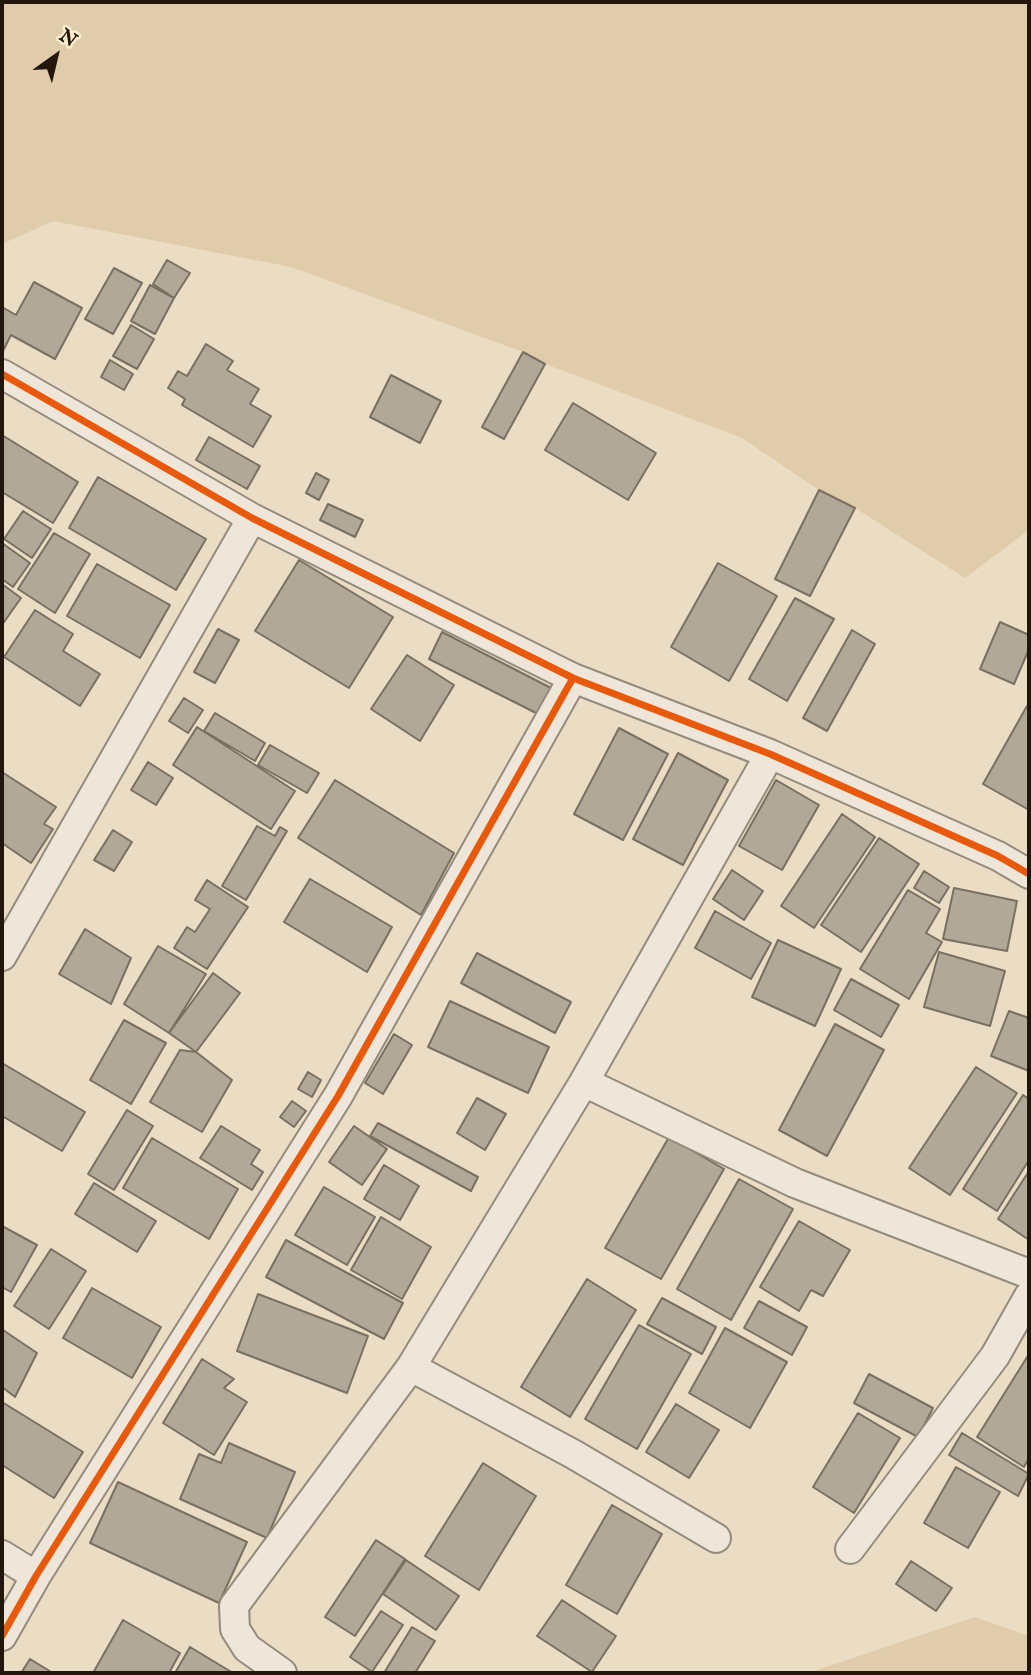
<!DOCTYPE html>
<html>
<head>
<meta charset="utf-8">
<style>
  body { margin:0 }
  #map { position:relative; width:1031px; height:1675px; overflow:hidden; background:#ebddc3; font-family:"IM FELL English",serif }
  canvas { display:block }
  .frame { position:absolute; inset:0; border:4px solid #23160d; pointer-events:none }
  .north { position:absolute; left:21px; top:21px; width:70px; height:70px; -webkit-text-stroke:5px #fdeccd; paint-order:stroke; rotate:34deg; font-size:19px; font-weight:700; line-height:28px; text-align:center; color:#23160d }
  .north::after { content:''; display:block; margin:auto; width:24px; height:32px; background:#23160d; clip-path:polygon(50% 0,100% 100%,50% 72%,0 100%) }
</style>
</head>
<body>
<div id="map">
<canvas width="1031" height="1675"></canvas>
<div class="frame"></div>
<div class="north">N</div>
</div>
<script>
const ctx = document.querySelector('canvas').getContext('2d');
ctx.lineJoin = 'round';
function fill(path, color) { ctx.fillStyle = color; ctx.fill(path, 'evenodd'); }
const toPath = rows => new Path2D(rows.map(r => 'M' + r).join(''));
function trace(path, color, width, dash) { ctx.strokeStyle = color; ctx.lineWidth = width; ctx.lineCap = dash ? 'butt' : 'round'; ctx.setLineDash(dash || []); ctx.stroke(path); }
fill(toPath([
  [2,2,1029,2,1029,530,965,578,855,508,819,490,742,438,545,364,523,352,291,267,53,221,2,244],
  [975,1617,1029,1636,1029,1673,808,1673]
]), '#e0ccaa');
const building = toPath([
  [167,260,190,273,174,298,153,284,167,260],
  [114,268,142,283,113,334,85,319,114,268],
  [34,282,82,308,55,359,11,335,2,353,2,307,16,315,34,282],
  [150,285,174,298,155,334,131,321,150,285],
  [131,325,154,339,137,369,113,356,131,325],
  [206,344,233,361,227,370,259,389,250,404,271,416,253,447,182,405,185,399,168,388,178,371,187,376,206,344],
  [523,352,545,364,504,439,482,427,523,352],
  [110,360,133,374,124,390,101,377,110,360],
  [391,375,441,401,420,443,370,417,391,375],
  [573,403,656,453,628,500,545,450,573,403],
  [2,435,78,482,53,523,2,492,2,435],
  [209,437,260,466,247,489,196,460,209,437],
  [316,473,329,480,319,500,306,493,316,473],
  [98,477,206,539,176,590,69,528,98,477],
  [819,490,855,508,810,596,775,579,819,490],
  [328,504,363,520,355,537,320,520,328,504],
  [23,511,51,529,32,558,4,539,23,511],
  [54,533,90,554,55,613,18,589,54,533],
  [2,543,30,563,13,587,2,579,2,543],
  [299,560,393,617,349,688,255,631,299,560],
  [718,563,777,596,729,681,671,647,718,563],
  [97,564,170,605,140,658,67,616,97,564],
  [2,584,21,598,2,625,2,584],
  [795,598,834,619,787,701,749,679,795,598],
  [35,610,73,634,63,651,100,674,80,706,4,657,35,610],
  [1000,622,1029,635,1029,649,1014,684,980,669,1000,622],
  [218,629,239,640,215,683,194,672,218,629],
  [852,630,875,644,827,731,803,718,852,630],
  [442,632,553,689,540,715,429,659,442,632],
  [407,655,454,685,420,741,371,709,407,655],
  [184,698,203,710,188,733,169,721,184,698],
  [1027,706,1029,707,1029,810,983,784,1027,706],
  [215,713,265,743,255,761,204,731,215,713],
  [197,727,295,791,271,829,173,765,197,727],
  [619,728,668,754,623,840,574,814,619,728],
  [270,745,319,773,307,793,258,765,270,745],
  [678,753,728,780,683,865,633,839,678,753],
  [148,762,173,778,156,805,131,790,148,762],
  [2,772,56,807,44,824,53,829,31,863,2,843,2,772],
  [335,780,454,853,421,915,298,838,335,780],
  [776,780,819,805,782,870,739,846,776,780],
  [842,814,875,837,814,928,781,906,842,814],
  [257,826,275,836,280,827,287,831,246,900,222,886,257,826],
  [113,830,132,842,114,871,94,860,113,830],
  [879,838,919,864,861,952,821,925,879,838],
  [732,870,763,891,744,920,713,899,732,870],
  [924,871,949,887,939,903,914,888,924,871],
  [310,879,392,927,367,972,284,922,310,879],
  [207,880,248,907,207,969,174,948,187,927,195,932,210,909,195,900,207,880],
  [954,888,1017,901,1007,951,943,939,954,888],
  [908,890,940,909,926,933,942,942,909,999,860,969,908,890],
  [715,911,771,943,751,979,695,948,715,911],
  [85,929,131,958,111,1004,59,974,85,929],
  [778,940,841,969,815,1026,752,997,778,940],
  [158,946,206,974,169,1033,124,1004,158,946],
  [939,952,1005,971,990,1026,924,1007,939,952],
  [477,953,571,1002,555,1033,461,983,477,953],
  [213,973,240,993,196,1052,169,1033,213,973],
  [851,979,899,1005,881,1037,834,1010,851,979],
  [450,1001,549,1047,528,1093,428,1047,450,1001],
  [1009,1011,1029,1018,1029,1071,991,1056,1009,1011],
  [124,1020,166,1043,131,1104,90,1080,124,1020],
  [835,1024,884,1050,827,1156,779,1130,835,1024],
  [394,1034,412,1045,383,1094,365,1083,394,1034],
  [180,1050,196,1052,232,1080,202,1132,150,1102,180,1050],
  [2,1063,85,1112,62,1151,2,1116,2,1063],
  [976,1067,1017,1093,950,1195,909,1168,976,1067],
  [308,1072,321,1080,312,1097,298,1089,308,1072],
  [1023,1095,1029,1099,1029,1160,997,1211,963,1189,1023,1095],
  [477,1098,506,1114,485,1150,457,1133,477,1098],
  [292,1101,306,1111,294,1127,280,1117,292,1101],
  [127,1110,153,1126,114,1190,88,1174,127,1110],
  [378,1123,478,1177,471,1191,370,1136,378,1123],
  [221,1126,260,1150,251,1164,263,1172,252,1190,200,1158,221,1126],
  [354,1126,387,1149,362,1185,329,1162,354,1126],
  [669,1137,724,1169,661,1279,605,1248,669,1137],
  [152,1138,238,1189,209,1239,123,1188,152,1138],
  [384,1165,419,1186,400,1220,364,1199,384,1165],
  [1029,1171,1029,1240,998,1219,1029,1171],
  [739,1179,793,1209,731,1320,677,1289,739,1179],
  [94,1183,156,1221,137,1252,75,1214,94,1183],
  [324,1187,375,1217,347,1265,295,1235,324,1187],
  [381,1217,431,1247,402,1299,351,1270,381,1217],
  [799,1221,850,1250,823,1296,811,1290,799,1311,760,1287,799,1221],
  [2,1226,37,1245,11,1292,2,1287,2,1226],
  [286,1240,403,1303,384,1339,266,1277,286,1240],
  [51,1249,86,1271,49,1329,14,1306,51,1249],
  [587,1279,636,1310,570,1417,521,1387,587,1279],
  [92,1288,161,1327,132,1378,63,1338,92,1288],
  [258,1294,368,1336,347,1393,237,1351,258,1294],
  [662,1298,716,1327,702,1354,647,1324,662,1298],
  [759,1301,807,1327,792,1355,744,1328,759,1301],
  [639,1325,691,1354,637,1449,585,1419,639,1325],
  [725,1328,787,1362,750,1428,689,1393,725,1328],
  [3,1330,37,1353,15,1397,2,1387,3,1330],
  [1029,1354,1029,1458,1024,1467,977,1437,1029,1354],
  [202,1359,234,1379,224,1388,247,1402,214,1455,163,1423,202,1359],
  [869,1374,933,1408,918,1437,854,1403,869,1374],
  [2,1402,83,1452,54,1498,2,1465,2,1402],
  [676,1404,719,1430,689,1478,646,1452,676,1404],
  [858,1413,900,1438,854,1513,813,1487,858,1413],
  [962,1433,1029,1474,1018,1496,949,1455,962,1433],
  [229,1443,295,1472,267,1538,180,1499,199,1454,221,1463,229,1443],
  [483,1463,536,1496,479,1590,425,1556,483,1463],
  [956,1467,1000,1492,968,1548,924,1523,956,1467],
  [118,1482,247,1542,219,1603,90,1543,118,1482],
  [612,1505,662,1534,617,1614,566,1585,612,1505],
  [376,1540,405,1559,355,1636,325,1617,376,1540],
  [406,1560,459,1596,436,1630,383,1594,406,1560],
  [911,1561,952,1588,936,1611,896,1584,911,1561],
  [562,1600,616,1636,592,1672,537,1636,562,1600],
  [381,1611,403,1625,372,1672,350,1657,381,1611],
  [123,1620,180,1653,169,1673,93,1673,123,1620],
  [412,1627,435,1641,415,1673,384,1673,412,1627],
  [190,1647,233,1673,175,1673,190,1647],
  [30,1659,53,1673,21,1673,30,1659]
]);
fill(building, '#b2a897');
trace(building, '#797063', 2);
const street = toPath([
  [2,374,252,518,573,678,770,754,998,856,1029,874],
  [2,956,252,518],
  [584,1082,795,1183,1029,1274],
  [411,1367,573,1454,716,1538],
  [850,1549,995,1356,1029,1296],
  [2,1555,36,1576],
  [2,1636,36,1576,338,1096,573,678],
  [282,1673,247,1648,235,1629,234,1606,411,1367,584,1082,770,754]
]);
trace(street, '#958b7c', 32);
trace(street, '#ede6d9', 28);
trace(toPath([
  [2,374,252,518,573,678,770,754,998,856,1029,874],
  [2,1636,36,1576,338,1096,573,678]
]), '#e8590c', 7);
</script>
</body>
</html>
